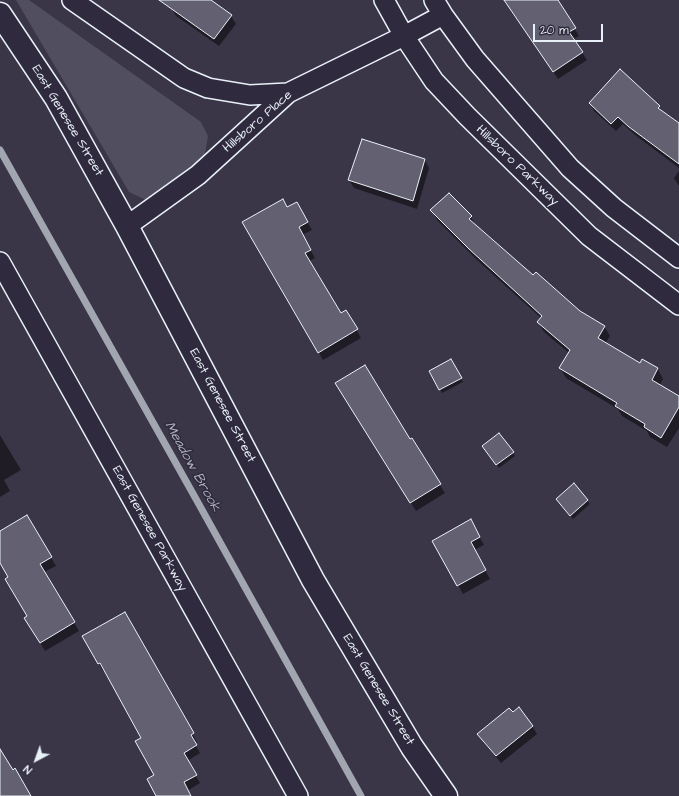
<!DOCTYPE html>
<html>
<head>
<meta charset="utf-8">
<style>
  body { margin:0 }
  #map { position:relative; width:679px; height:796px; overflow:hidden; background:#3a3648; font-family:"Architects Daughter",sans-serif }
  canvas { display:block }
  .north { position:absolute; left:16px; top:740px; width:40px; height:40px; -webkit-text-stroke:3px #2f2a3d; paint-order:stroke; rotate:221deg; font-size:11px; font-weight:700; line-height:16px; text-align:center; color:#e8f1f8 }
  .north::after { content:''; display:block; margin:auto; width:14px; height:18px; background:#e8f1f8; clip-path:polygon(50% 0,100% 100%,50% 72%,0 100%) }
  .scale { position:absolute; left:533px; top:24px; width:70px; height:18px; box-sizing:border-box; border:2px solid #e8f1f8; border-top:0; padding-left:5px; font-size:12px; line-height:14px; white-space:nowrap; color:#e8f1f8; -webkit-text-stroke:3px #2f2a3d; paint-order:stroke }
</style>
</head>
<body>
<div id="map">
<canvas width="679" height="796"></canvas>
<div class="north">N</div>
<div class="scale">20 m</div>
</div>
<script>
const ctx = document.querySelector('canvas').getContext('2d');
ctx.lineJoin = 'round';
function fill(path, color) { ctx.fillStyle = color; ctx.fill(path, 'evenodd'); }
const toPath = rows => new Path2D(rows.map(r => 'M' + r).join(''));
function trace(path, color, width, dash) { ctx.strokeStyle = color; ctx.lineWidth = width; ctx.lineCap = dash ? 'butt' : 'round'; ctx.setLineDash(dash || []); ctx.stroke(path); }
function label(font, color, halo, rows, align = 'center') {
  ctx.font = font + ' "Architects Daughter",sans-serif'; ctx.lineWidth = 3; ctx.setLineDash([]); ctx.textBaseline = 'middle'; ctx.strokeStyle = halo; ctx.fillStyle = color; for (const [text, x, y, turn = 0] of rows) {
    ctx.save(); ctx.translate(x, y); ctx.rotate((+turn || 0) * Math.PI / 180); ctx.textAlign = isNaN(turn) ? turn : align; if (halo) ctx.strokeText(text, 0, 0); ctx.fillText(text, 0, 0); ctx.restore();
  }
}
fill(toPath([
  [16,0,29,0,201,122,208,136,205,154,192,171,146,200,129,192]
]), '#504e5f');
fill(toPath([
  [162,0,210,0,231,16,236,24,219,46,176,16,172,9],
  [509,0,557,0,579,36,573,39,587,60,558,79,513,12],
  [590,103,659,107,662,112,679,124,679,168,635,135,623,124,616,131,594,111],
  [425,160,429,168,417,209,354,188,349,180],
  [679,171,679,186,674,178],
  [296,203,312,230,302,235,315,258,309,261,340,314,346,311,361,338,323,360,244,222,287,208],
  [432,210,471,217,476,226,533,277,579,312,604,326,610,336,605,344,640,364,643,360,658,369,663,379,659,386,679,397,679,428,667,447,650,437,647,431,622,416,618,409,566,378,560,368,569,353,544,332,538,322,541,318,476,259,437,220],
  [451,361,463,382,442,393,431,372],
  [341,391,410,441,411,440,445,493,416,511],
  [0,435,21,470,4,480,10,491,0,497],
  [485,450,513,453,515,456,499,468],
  [574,485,590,504,573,519,557,500],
  [27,516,56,566,44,572,79,631,45,651,26,618,29,617,10,578,0,562,0,532],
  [470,521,484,545,474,550,490,579,463,594,434,541],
  [125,613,197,742,194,743,200,753,187,761,200,783,187,791,190,796,157,796,155,776,142,738,105,670,103,671,84,636],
  [512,713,532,726,537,734,501,763,483,742,479,734]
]), '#0007');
trace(toPath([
  [0,150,196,499,361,796]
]), '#a2a6b1', 7);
const building = toPath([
  [159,0,211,0,232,15,214,39,159,0],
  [504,0,558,0,576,28,569,32,583,52,553,72,504,0],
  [620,69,660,106,658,108,679,123,679,164,629,127,618,117,611,124,589,103,620,69],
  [362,139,425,159,413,201,348,180,362,139],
  [449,193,472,216,469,219,533,275,536,272,580,311,605,326,598,338,640,363,642,359,658,368,652,380,679,396,679,407,661,438,644,427,645,424,615,406,617,403,559,368,570,350,537,322,542,316,469,249,430,210,449,193],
  [283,199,287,207,297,202,308,222,299,227,311,250,305,253,341,313,346,310,358,329,318,353,242,222,283,199],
  [451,359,462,378,439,390,429,371,451,359],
  [365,365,410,439,412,438,441,484,410,503,335,383,365,365],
  [499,433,514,452,496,465,482,446,499,433],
  [574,483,588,500,570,516,556,499,574,483],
  [27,515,52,557,40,564,75,622,40,643,24,618,27,616,5,579,8,577,0,563,0,531,27,515],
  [471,519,480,537,471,542,486,570,457,586,432,541,471,519],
  [125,612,194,733,191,735,197,745,184,753,197,775,184,782,191,796,156,796,147,779,154,775,135,741,141,738,100,663,98,664,82,636,125,612],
  [519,707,533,726,496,756,477,734,509,708,513,712,519,707],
  [0,749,13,770,15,768,31,796,0,796,0,749]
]);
fill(building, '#636171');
trace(building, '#e8f1f8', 1);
const minor = toPath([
  [72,0,184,78,208,88,250,95,288,93],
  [384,0,404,36,434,81,467,116,589,236,679,305],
  [434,0,443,15,475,59,570,168,614,208,679,258],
  [127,226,198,175,288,93,404,36,443,15],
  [0,262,298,796]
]);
const primary = toPath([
  [0,14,56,98,127,226,313,580,412,747,446,796]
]);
trace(minor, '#e8f1f8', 22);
trace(primary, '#e8f1f8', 25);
trace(minor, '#2f2a3d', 19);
trace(primary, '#2f2a3d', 22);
label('13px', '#e8f1f8', '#2f2a3d', [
  ["East Genesee Street",67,121,59],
  ["Hillsboro Place",258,122,-41],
  ["Hillsboro Parkway",517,166,44],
  ["East Genesee Street",222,406,62],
  ["East Genesee Parkway",149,529,61],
  ["East Genesee Street",378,690,59]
]);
label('italic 14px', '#aeb2bd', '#2f2a3d', [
  ["Meadow Brook",192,467,61]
]);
</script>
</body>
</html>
